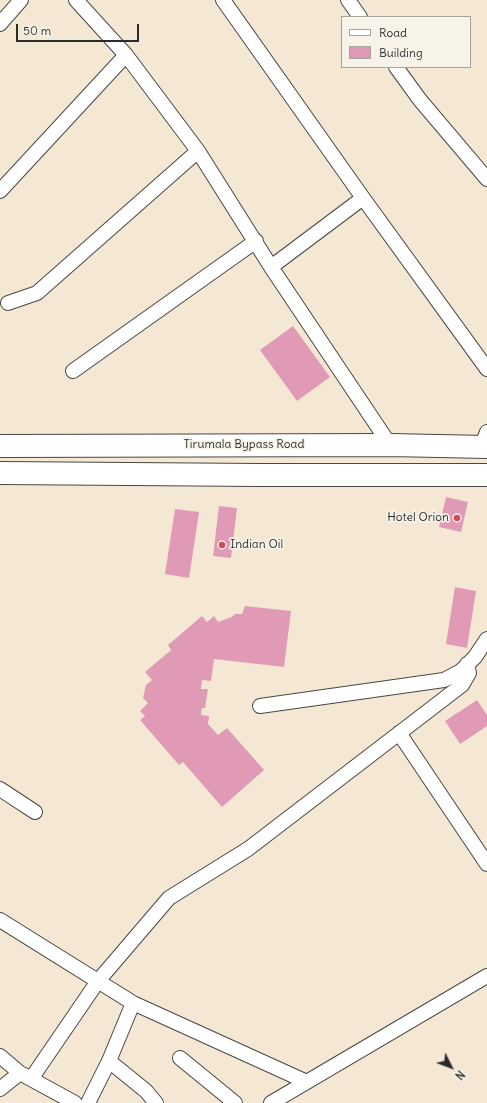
<!DOCTYPE html>
<html>
<head>
<meta charset="utf-8">
<style>
  body { margin:0 }
  #map { position:relative; width:487px; height:1103px; overflow:hidden; background:#f4e8d5; font-family:Delius,sans-serif }
  canvas { display:block }
  .legend { position:absolute; left:341px; top:16px; width:130px; height:52px; box-sizing:border-box; background:#f7f3e8; border:1px solid #a5a39c; margin:0; padding:5px 7px; list-style:none; font-size:12px; color:#2b2b2b }
  .legend li { display:flex; align-items:center; gap:8px; height:20px }
  .legend b { width:20px; border:1px solid #a5a39c }
  .north { position:absolute; left:431px; top:1047px; width:40px; height:40px; -webkit-text-stroke:3px #f7f3e8; paint-order:stroke; rotate:132deg; font-size:11px; font-weight:700; line-height:16px; text-align:center; color:#2b2b2b }
  .north::after { content:''; display:block; margin:auto; width:14px; height:18px; background:#2b2b2b; clip-path:polygon(50% 0,100% 100%,50% 72%,0 100%) }
  .scale { position:absolute; left:16px; top:24px; width:123px; height:18px; box-sizing:border-box; border:2px solid #2b2b2b; border-top:0; padding-left:5px; font-size:12px; line-height:14px; white-space:nowrap; color:#2b2b2b; -webkit-text-stroke:3px #f7f3e8; paint-order:stroke }
</style>
</head>
<body>
<div id="map">
<canvas width="487" height="1103"></canvas>
<ul class="legend">
<li><b style="height:5px;background:#fff"></b>Road</li>
<li><b style="height:11px;background:#e19ab5"></b>Building</li>
</ul>
<div class="north">N</div>
<div class="scale">50 m</div>
</div>
<script>
const ctx = document.querySelector('canvas').getContext('2d');
ctx.lineJoin = 'round';
function fill(path, color) { ctx.fillStyle = color; ctx.fill(path, 'evenodd'); }
const toPath = rows => new Path2D(rows.map(r => 'M' + r).join(''));
function trace(path, color, width, dash) { ctx.strokeStyle = color; ctx.lineWidth = width; ctx.lineCap = dash ? 'butt' : 'round'; ctx.setLineDash(dash || []); ctx.stroke(path); }
function label(font, color, halo, rows, align = 'center') {
  ctx.font = font + ' Delius,sans-serif'; ctx.lineWidth = 3.5; ctx.setLineDash([]); ctx.textBaseline = 'middle'; ctx.strokeStyle = halo; ctx.fillStyle = color; for (const [text, x, y, turn = 0] of rows) {
    ctx.save(); ctx.translate(x, y); ctx.rotate((+turn || 0) * Math.PI / 180); ctx.textAlign = isNaN(turn) ? turn : align; if (halo) ctx.strokeText(text, 0, 0); ctx.fillText(text, 0, 0); ctx.restore();
  }
}
fill(toPath([
  [293,326,330,377,297,401,260,350],
  [446,497,468,502,461,532,439,527],
  [219,506,237,508,231,558,213,556],
  [175,509,199,512,189,578,165,574],
  [455,587,476,591,467,648,446,644],
  [245,606,291,611,284,667,214,659,211,681,202,680,201,689,208,689,205,708,202,708,201,715,209,716,208,724,218,735,227,728,264,770,222,807,183,762,179,765,140,720,145,716,140,711,148,703,143,698,146,685,152,680,145,672,171,650,168,645,202,616,207,622,214,616,218,622,232,617,235,614,242,614],
  [477,700,487,715,487,726,460,744,445,721]
]), '#e19ab5');
const street = toPath([
  [223,0,363,198,487,369],
  [348,0,360,17],
  [0,24,21,0],
  [126,55,198,151,271,267,363,198],
  [396,67,420,100,487,179],
  [0,191,126,55,76,0],
  [271,267,390,445],
  [8,303,37,293,198,151],
  [73,371,256,241],
  [481,447,487,432],
  [260,706,444,680,461,671,475,657,487,639],
  [399,733,487,864],
  [0,789,35,812],
  [0,920,133,1003],
  [0,1056,20,1073],
  [180,1058,235,1103],
  [109,1061,146,1091,156,1103],
  [31,1079,98,981,169,898,248,849,462,685,469,673,467,664],
  [0,1089,20,1073,75,1103],
  [88,1103,109,1061,133,1003,307,1082],
  [271,1103,487,976]
]);
const primary = toPath([
  [0,446,390,445,487,447],
  [0,473,259,475,487,475]
]);
trace(street, '#494744', 16);
trace(primary, '#494744', 24);
trace(street, '#fff', 14);
trace(primary, '#fff', 22);
for (const [x, y, r, color] of [
  [457,518,4,"#d1495b"],
  [222,545,4,"#d1495b"]
]) { const dot = new Path2D(); dot.arc(x, y, r, 0, 2 * Math.PI); ctx.fillStyle = color; ctx.fill(dot); trace(dot, '#f7f3e8', 1.5); }
label('12px', '#2b2b2b', '#f7f3e8', [
  ["Tirumala Bypass Road",244,445]
]);
label('12px', '#2b2b2b', '#f7f3e8', [
  ["Hotel Orion",449,518],
  ["Indian Oil",230,545,"left"]
], 'right');
</script>
</body>
</html>
